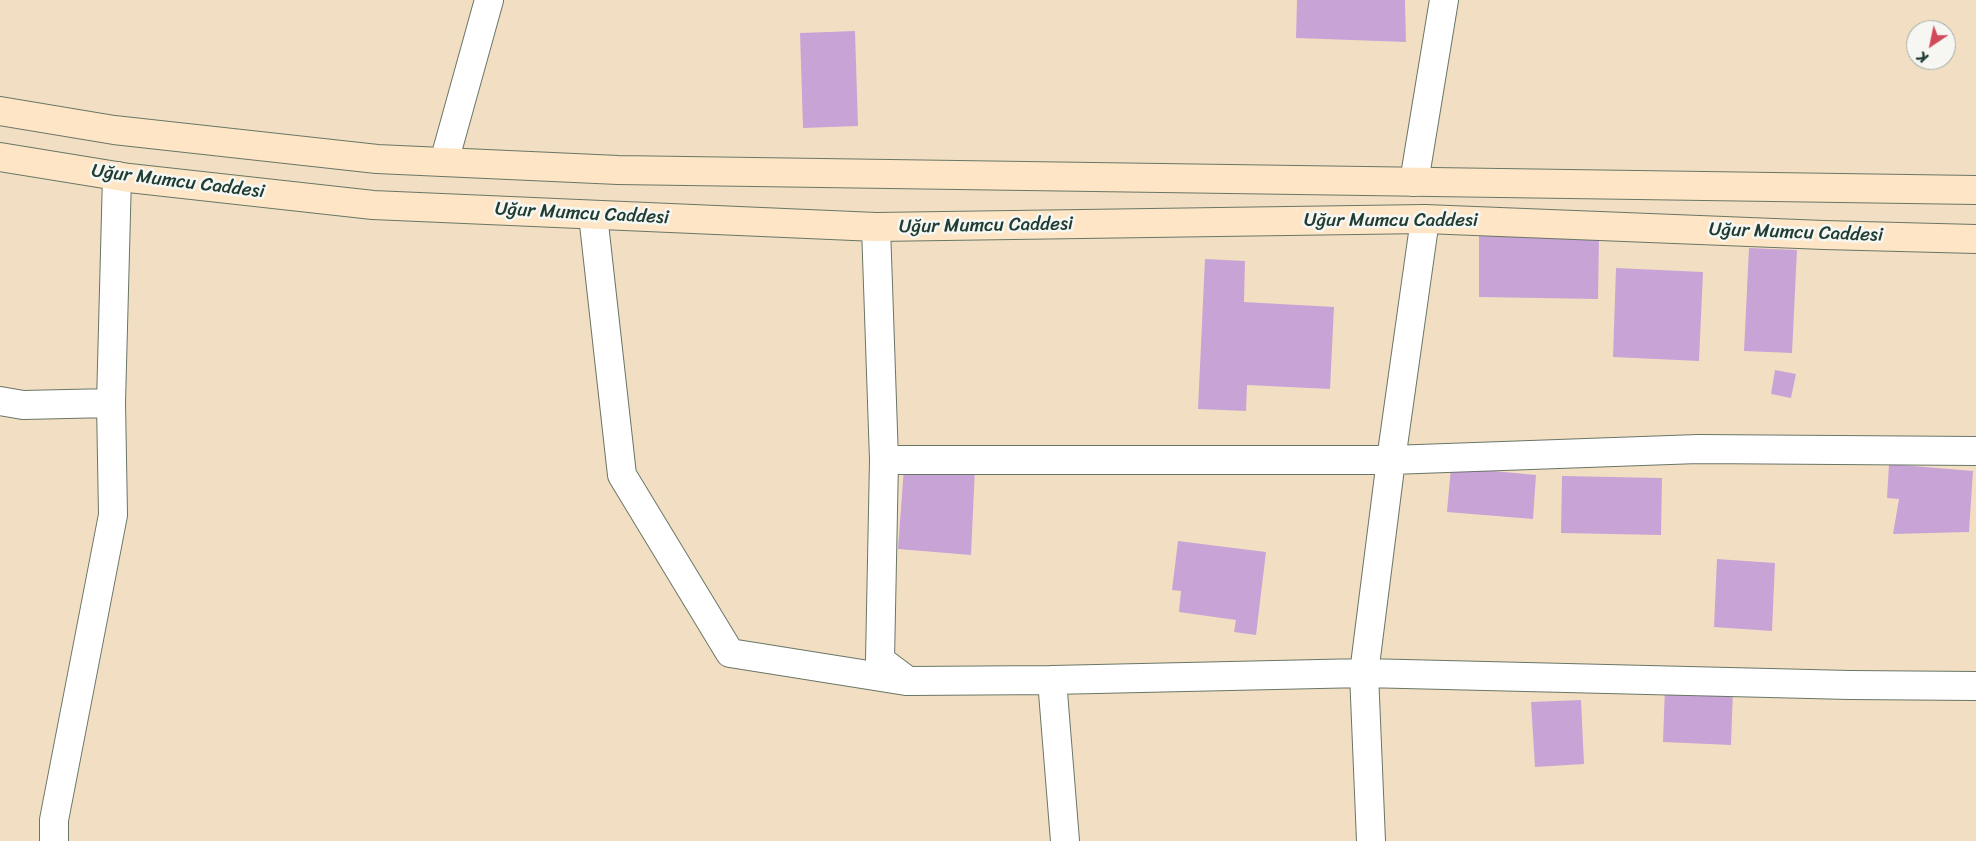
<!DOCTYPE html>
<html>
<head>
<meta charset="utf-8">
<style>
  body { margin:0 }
  #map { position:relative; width:1976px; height:841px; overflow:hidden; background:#f2dfc3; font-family:Sriracha,sans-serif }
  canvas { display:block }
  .north { position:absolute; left:1906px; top:20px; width:50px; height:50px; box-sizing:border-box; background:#f6f6f2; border:1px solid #a0aca6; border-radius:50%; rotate:214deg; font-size:14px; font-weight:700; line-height:20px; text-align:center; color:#1f3d34 }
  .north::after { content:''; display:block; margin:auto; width:18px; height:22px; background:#d1495b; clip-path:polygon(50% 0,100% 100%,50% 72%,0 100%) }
</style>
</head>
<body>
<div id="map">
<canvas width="1976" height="841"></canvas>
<div class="north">K</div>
</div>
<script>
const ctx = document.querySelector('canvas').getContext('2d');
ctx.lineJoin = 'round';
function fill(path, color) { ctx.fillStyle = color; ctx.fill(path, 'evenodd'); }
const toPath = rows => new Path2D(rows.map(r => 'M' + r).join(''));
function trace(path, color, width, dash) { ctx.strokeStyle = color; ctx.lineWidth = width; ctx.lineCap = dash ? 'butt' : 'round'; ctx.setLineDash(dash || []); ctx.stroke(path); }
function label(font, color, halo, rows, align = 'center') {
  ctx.font = font + ' Sriracha,sans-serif'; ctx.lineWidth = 5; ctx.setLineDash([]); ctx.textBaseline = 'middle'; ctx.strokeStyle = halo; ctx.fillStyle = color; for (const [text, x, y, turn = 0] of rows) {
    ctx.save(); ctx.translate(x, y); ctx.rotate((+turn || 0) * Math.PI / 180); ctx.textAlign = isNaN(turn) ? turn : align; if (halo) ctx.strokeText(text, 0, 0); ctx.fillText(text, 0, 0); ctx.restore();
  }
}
fill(toPath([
  [1297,0,1405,0,1406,42,1296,38],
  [855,31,858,126,803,128,800,33],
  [1479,236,1599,237,1598,299,1479,297],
  [1749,248,1797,250,1792,353,1744,351],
  [1205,259,1245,261,1244,302,1334,307,1330,389,1247,385,1246,411,1198,409],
  [1616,268,1703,272,1699,361,1613,357],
  [1775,370,1796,374,1791,398,1771,394],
  [1889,464,1973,471,1969,532,1893,534,1899,499,1887,498],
  [904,467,975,468,971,555,898,549],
  [1451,467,1536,475,1533,519,1447,512],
  [1562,476,1662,478,1661,535,1561,533],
  [1178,541,1266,552,1256,635,1234,632,1236,620,1179,612,1181,591,1172,590],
  [1717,559,1775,563,1772,631,1714,627],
  [1665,687,1733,689,1731,745,1663,742],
  [1581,700,1584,764,1535,767,1531,702]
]), '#c8a4d6');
const street = toPath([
  [444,162,489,0],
  [1414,182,1444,0],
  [593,215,622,475,730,653,906,681],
  [876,227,884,460,880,660,908,681,1052,680,1364,673,1850,685,1976,686],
  [0,401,23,405,111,403],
  [884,460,1391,460,1698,449,1976,451],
  [1052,680,1065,841],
  [54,841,54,820,113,515,111,403,117,176],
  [1371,841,1364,673,1391,460,1425,219]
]);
const secondary = toPath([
  [0,111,114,130,377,159,618,170,1976,190],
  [0,157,129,178,373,205,876,227,1425,219,1824,235,1976,239]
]);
trace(street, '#697666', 30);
trace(secondary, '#697666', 30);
trace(street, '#fff', 28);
trace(secondary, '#fde5c5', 28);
label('19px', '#1f3d34', '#f6f6f2', [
  ["Uğur Mumcu Caddesi",178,182,7],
  ["Uğur Mumcu Caddesi",582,214,3],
  ["Uğur Mumcu Caddesi",1391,221],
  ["Uğur Mumcu Caddesi",986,226,-1],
  ["Uğur Mumcu Caddesi",1796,233,2]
]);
</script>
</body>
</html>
